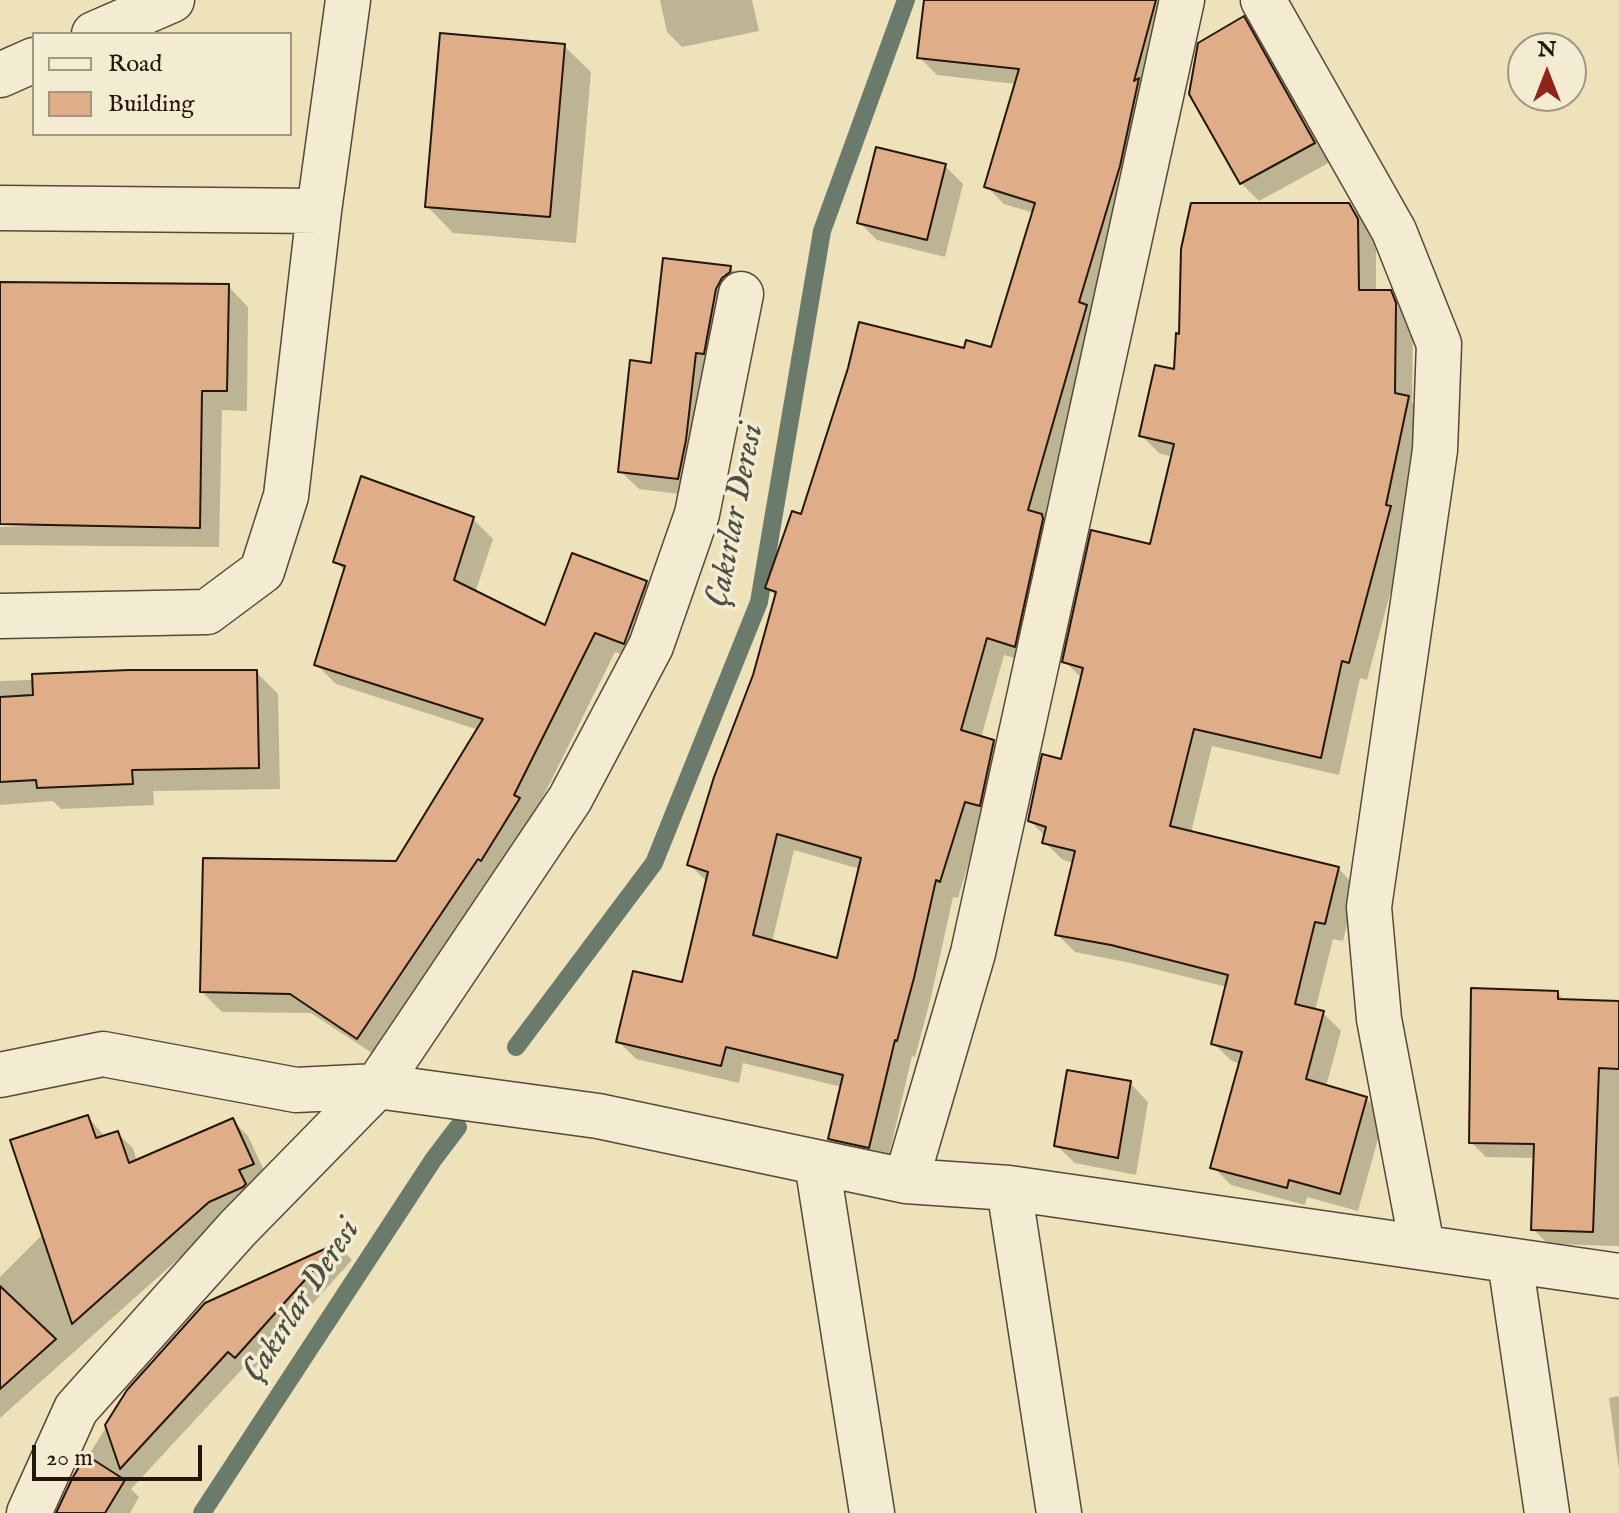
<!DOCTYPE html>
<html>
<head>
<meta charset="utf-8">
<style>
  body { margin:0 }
  #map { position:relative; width:1619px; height:1513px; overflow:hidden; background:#ede2b9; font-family:"IM FELL English",serif }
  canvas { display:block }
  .legend { position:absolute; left:32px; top:32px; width:260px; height:104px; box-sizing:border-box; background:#f3ecd2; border:2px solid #a09683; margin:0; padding:10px 14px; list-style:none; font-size:24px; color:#24160c }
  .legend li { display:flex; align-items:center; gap:16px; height:40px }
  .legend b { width:40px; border:2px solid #a09683 }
  .north { position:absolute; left:1507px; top:32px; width:80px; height:80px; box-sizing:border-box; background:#f3ecd2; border:2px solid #a09683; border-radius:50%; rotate:0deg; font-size:22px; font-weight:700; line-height:32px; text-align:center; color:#24160c }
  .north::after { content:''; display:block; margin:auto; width:28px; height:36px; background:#8f2418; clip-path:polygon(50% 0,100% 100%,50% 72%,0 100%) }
  .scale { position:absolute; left:32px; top:1445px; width:170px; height:36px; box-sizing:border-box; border:4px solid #24160c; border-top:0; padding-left:10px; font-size:24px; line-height:28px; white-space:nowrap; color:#24160c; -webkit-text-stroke:6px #f3ecd2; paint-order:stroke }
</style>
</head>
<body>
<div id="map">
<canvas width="1619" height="1513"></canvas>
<ul class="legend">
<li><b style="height:10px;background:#f3ecd2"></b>Road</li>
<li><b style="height:22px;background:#dfad88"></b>Building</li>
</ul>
<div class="north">N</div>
<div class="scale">20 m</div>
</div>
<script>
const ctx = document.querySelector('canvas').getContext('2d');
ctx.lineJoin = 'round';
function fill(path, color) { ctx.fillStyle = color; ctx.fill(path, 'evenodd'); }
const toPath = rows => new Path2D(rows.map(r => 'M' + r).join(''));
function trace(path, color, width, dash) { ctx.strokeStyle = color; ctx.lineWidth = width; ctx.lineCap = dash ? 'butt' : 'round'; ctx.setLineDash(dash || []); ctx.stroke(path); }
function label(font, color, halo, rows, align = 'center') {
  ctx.font = font + ' "IM FELL English",serif'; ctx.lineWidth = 7; ctx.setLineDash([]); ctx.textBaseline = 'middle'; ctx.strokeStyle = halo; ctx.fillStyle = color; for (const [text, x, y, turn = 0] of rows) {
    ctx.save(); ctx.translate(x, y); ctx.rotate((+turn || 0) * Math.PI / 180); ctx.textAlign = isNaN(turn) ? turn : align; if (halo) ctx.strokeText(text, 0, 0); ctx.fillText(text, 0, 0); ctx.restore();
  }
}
fill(toPath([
  [660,0,752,0,759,31,682,47,667,32],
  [926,0,1169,0,1032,663,1004,655,981,738,993,741,1011,759,982,818,958,898,953,897,931,997,915,1057,912,1056,887,1164,848,1156,830,1138,842,1087,743,1063,739,1083,636,1059,618,1041,683,985,707,882,689,864,755,676,777,597,768,588,802,516,966,351,993,350,1034,213,1004,204,986,186,1016,84,937,75,919,57],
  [794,850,860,869,839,960,772,942],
  [1243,19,1261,37,1332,161,1259,201,1241,183],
  [564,46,591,72,576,243,453,233,427,206],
  [945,166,963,184,945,257,877,240,859,222],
  [1349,205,1367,224,1376,239,1376,292,1390,292,1408,311,1413,322,1412,403,1426,416,1408,526,1367,680,1360,678,1339,775,1212,746,1191,833,1338,868,1356,887,1343,941,1333,939,1315,1011,1323,1013,1341,1031,1326,1087,1366,1098,1384,1117,1358,1211,1307,1197,1305,1205,1231,1185,1213,1167,1241,1064,1232,1061,1213,1043,1227,987,1131,963,1075,952,1057,934,1074,863,1063,860,1044,842,1046,837,1030,821,1062,762,1082,679,1065,661,1152,546,1173,457,1159,453,1141,435,1176,372],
  [730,267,748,286,696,496,639,489,620,471,653,365],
  [0,284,228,286,248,307,247,411,222,410,219,547,0,545,0,527,28,526,27,522,0,523],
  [473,519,493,539,475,593,546,628,646,583,666,603,644,662,615,652,534,815,378,1057,311,1013,222,1012,202,992,397,863,479,730,336,684,316,664,345,571,335,561],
  [256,672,278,694,280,789,153,791,154,805,61,809,53,801,0,805,0,681],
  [1557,993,1566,1001,1619,1003,1619,1246,1548,1244,1533,1229,1535,1158,1486,1157,1471,1142],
  [1130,1083,1148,1102,1136,1175,1075,1163,1056,1145],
  [88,1117,105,1137,117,1133,133,1148,137,1162,233,1121,248,1136,268,1179,0,1418,0,1277,44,1233],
  [338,1245,352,1260,251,1372,245,1366,131,1489,139,1497,130,1513,62,1513,75,1478,128,1391,206,1305],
  [1619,1396,1619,1470,1609,1398]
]), '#0003');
trace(toPath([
  [516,1047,654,863,759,602,822,231,906,0],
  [202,1513,433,1160,458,1127]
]), '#6b7b6b', 18);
const building = toPath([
  [924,0,1156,0,1134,81,1139,78,1120,166,1079,302,1087,305,1028,510,1042,514,1043,519,1015,647,987,638,961,730,994,740,980,806,965,802,940,882,936,880,914,978,897,1041,895,1040,869,1148,828,1139,843,1075,726,1047,721,1066,616,1042,633,971,682,982,708,872,687,865,714,777,753,675,776,592,765,588,792,511,801,514,848,368,859,322,964,348,966,340,991,347,1035,203,984,187,1019,69,917,58,924,0],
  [777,834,861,858,837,958,753,935,777,834],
  [1244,16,1315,143,1240,184,1189,94,1198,43,1244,16],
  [440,33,565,44,550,217,425,207,440,33],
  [876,147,946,164,927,240,857,223,876,147],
  [1191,203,1349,203,1358,219,1359,290,1391,290,1396,303,1395,393,1409,396,1386,505,1391,506,1349,663,1342,661,1321,758,1194,729,1170,826,1339,867,1325,924,1315,922,1295,1004,1324,1011,1306,1079,1367,1097,1340,1194,1289,1180,1287,1188,1210,1168,1242,1052,1211,1044,1228,975,1111,945,1055,935,1075,851,1042,843,1046,827,1028,821,1042,754,1061,759,1083,668,1062,662,1091,530,1150,544,1174,444,1139,436,1155,365,1174,369,1176,333,1179,334,1181,249,1191,203],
  [663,258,731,266,730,272,722,278,716,289,704,354,696,353,686,440,678,479,618,472,630,360,651,363,663,258],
  [0,282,229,284,227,391,202,391,200,528,0,524,0,282],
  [361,476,474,517,454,580,545,625,572,553,647,581,624,644,595,633,514,795,520,798,481,861,478,859,357,1039,290,994,200,992,203,858,396,861,483,719,314,665,345,566,333,562,361,476],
  [129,670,257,670,259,768,132,770,133,784,37,788,36,780,0,782,0,697,33,695,32,674,129,670],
  [1471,988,1558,991,1558,999,1619,1001,1619,1069,1599,1068,1593,1232,1531,1230,1534,1144,1469,1143,1471,988],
  [1067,1070,1131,1081,1118,1158,1054,1146,1067,1070],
  [88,1115,96,1138,118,1131,129,1163,233,1118,254,1164,239,1170,246,1184,243,1187,209,1202,72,1324,10,1140,88,1115],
  [338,1243,235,1358,228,1352,120,1469,105,1425,127,1390,205,1303,338,1243],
  [0,1286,56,1339,0,1389,0,1286],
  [86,1455,125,1480,105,1513,56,1513,73,1477,86,1455]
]);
fill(building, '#dfad88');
trace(building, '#24160c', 2);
const minor = toPath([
  [1263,0,1394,231,1439,344,1435,450,1369,907,1379,1019,1422,1246],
  [94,34,172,0],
  [0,75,34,60],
  [0,208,319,211],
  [0,616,207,612,262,571,286,496,319,211,348,0],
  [0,1075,103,1054,296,1090,377,1086,598,1116,906,1181,1009,1188,1619,1276],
  [817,1163,872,1513],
  [906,1181,973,953,1182,0],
  [1009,1188,1059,1513],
  [1510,1261,1547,1513],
  [29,1513,76,1409,238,1228,377,1086,570,799,651,646,697,514,741,294]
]);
trace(minor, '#564937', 47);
trace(minor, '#f3ecd2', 44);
label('italic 34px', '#4d5144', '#f3ecd2', [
  ["Çakırlar Deresi",737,516,-79],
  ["Çakırlar Deresi",303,1302,-57]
]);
</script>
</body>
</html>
